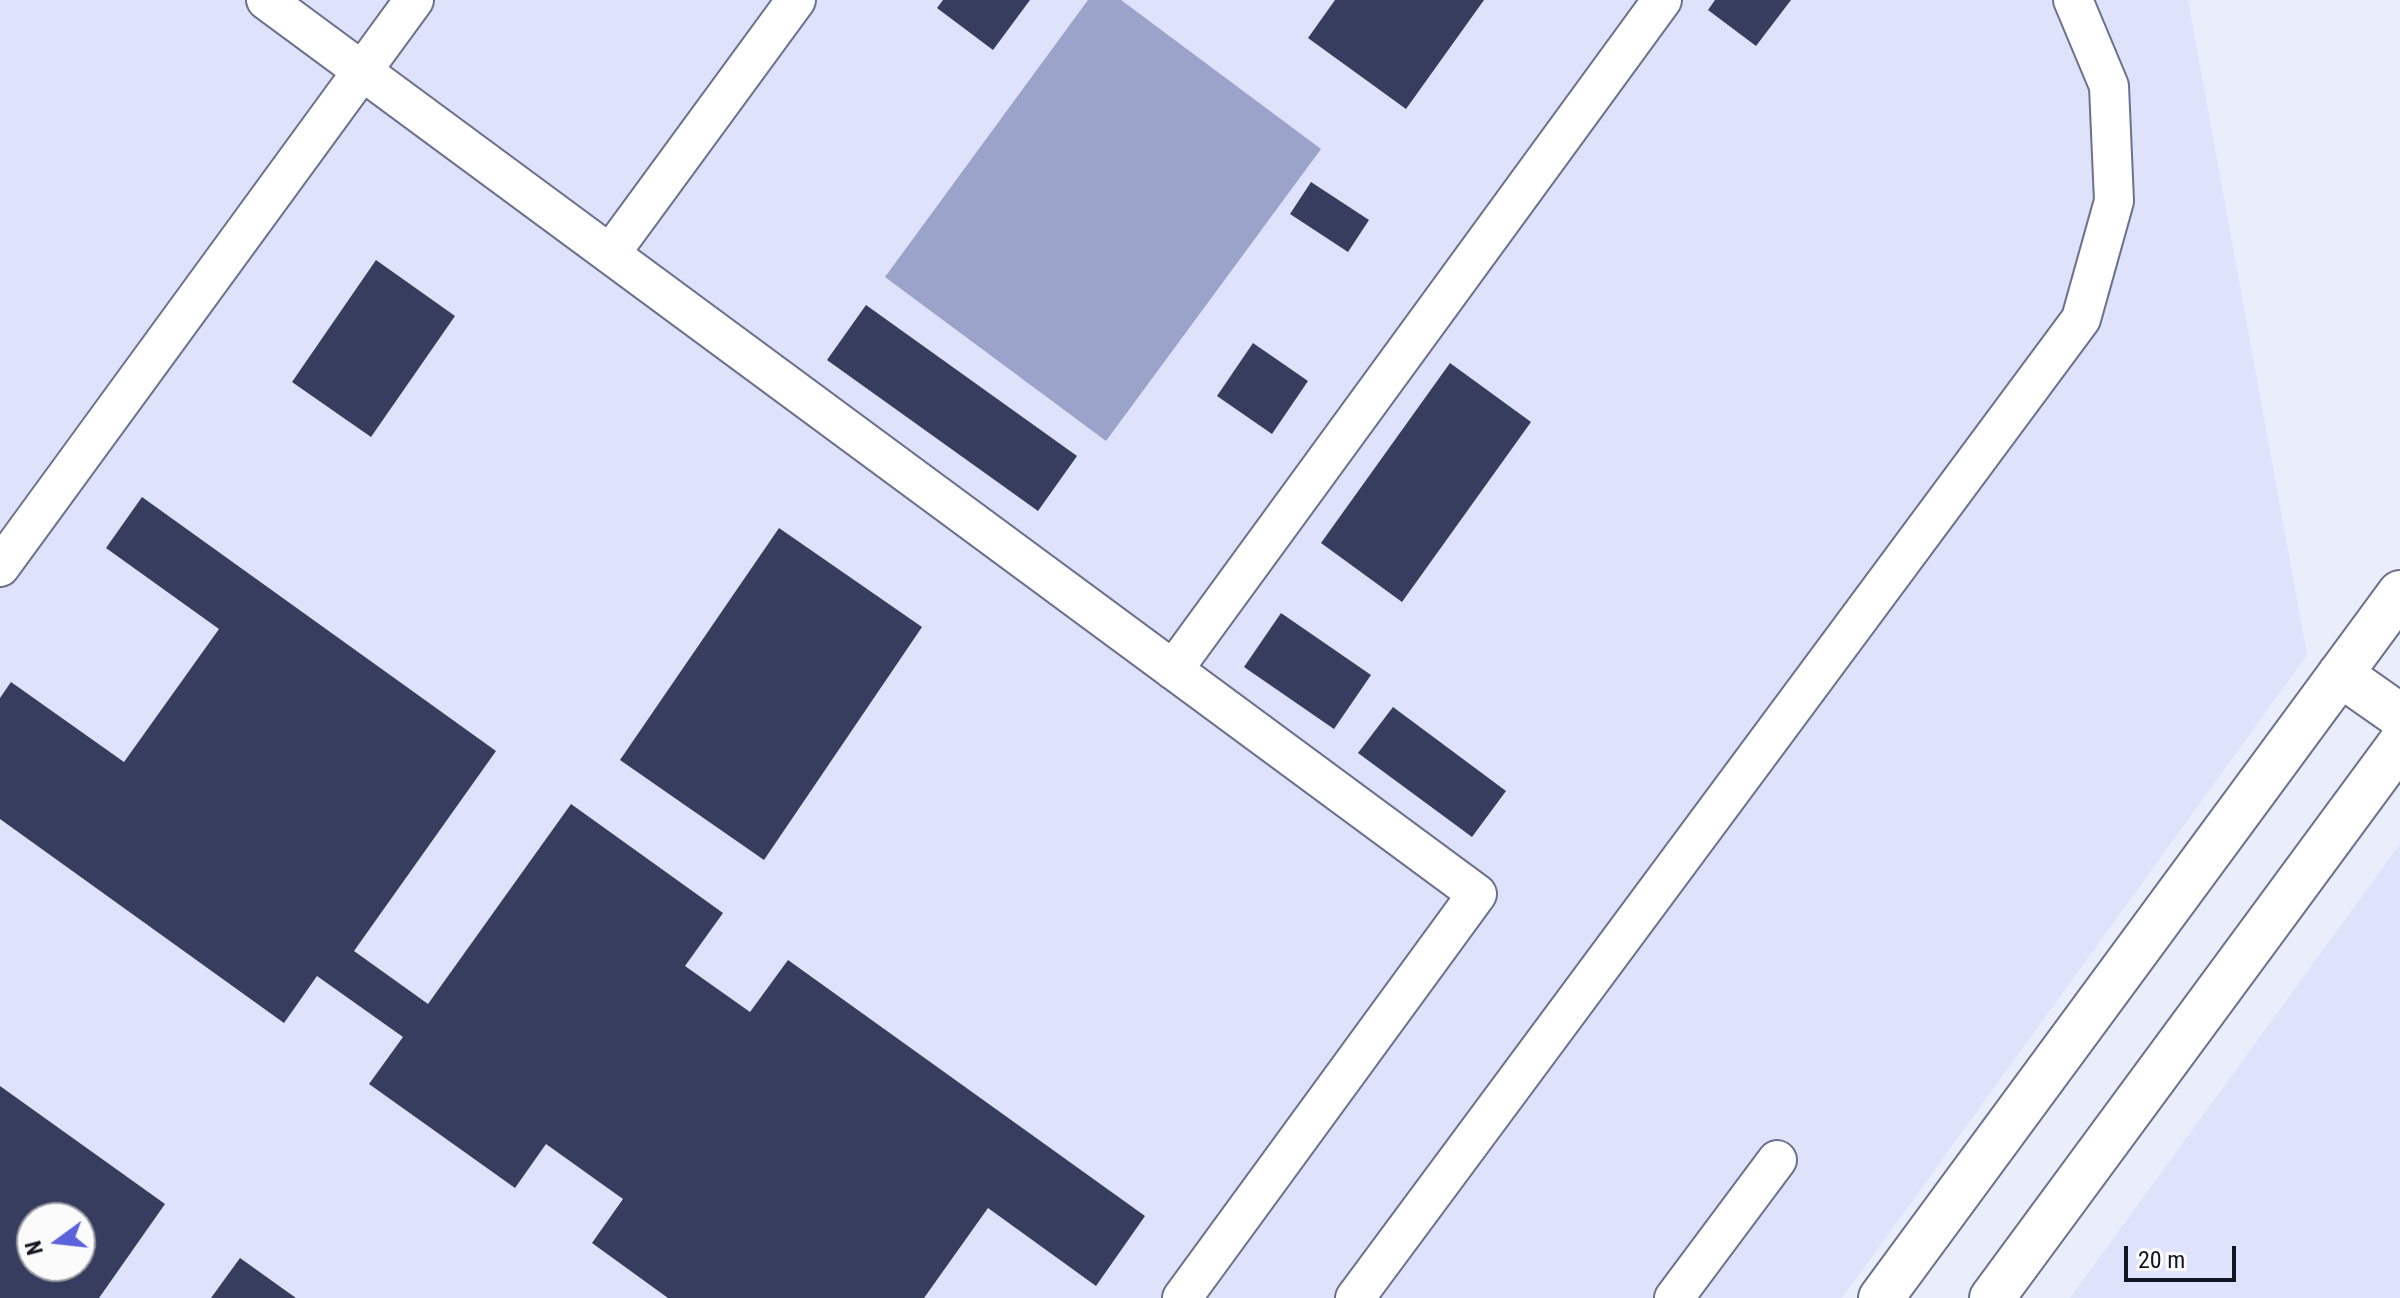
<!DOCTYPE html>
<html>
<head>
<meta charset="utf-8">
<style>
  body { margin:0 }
  #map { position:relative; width:2400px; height:1298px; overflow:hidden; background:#eaedfa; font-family:"Roboto Condensed",sans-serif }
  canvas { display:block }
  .north { position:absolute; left:16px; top:1202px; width:80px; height:80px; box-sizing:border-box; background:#fbfbfb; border:2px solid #9e9fa3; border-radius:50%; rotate:255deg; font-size:22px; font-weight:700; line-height:32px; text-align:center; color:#131520 }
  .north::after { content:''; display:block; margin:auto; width:28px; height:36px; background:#5a63da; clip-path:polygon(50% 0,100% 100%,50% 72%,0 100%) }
  .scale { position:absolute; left:2124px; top:1246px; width:112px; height:36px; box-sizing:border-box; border:4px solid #131520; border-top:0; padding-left:10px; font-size:24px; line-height:28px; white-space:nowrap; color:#131520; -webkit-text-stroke:6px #fbfbfb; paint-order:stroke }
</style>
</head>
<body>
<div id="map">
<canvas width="2400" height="1298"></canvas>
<div class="north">N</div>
<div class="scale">20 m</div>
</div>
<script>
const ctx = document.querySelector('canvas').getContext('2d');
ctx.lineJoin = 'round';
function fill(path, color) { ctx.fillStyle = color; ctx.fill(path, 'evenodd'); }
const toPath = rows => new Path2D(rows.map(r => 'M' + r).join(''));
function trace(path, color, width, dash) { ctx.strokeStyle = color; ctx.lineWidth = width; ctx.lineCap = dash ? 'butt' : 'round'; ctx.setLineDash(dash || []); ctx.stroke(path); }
fill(toPath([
  [0,0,2188,0,2307,655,1842,1298,0,1298],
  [32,1218,80,1218,80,1266,32,1266],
  [2400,844,2400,1298,2070,1298]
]), '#dee3fb');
fill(toPath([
  [1088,0,1121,0,1321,149,1106,441,885,277]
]), '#9ba3ca');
fill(toPath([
  [943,0,1030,0,993,50,937,8],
  [1335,0,1484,0,1406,109,1308,38],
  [1715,0,1791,0,1756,46,1708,10],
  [1311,182,1369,220,1348,252,1290,214],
  [376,260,455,316,371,437,292,382],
  [866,305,1077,456,1038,511,827,360],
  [1253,343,1308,381,1272,434,1217,396],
  [1450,363,1531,422,1402,602,1321,543],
  [142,497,496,751,354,951,428,1004,571,804,723,913,685,966,750,1012,788,960,1145,1216,1096,1286,988,1208,924,1298,668,1298,592,1243,623,1199,546,1144,515,1188,369,1084,403,1037,317,976,284,1023,0,819,0,698,11,682,124,762,219,629,106,548],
  [779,528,922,627,764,860,620,760],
  [1281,613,1371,675,1334,729,1244,667],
  [1393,707,1506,791,1472,837,1358,753],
  [0,1086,165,1204,99,1298,0,1298],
  [32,1218,80,1218,80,1266,32,1266],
  [240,1258,296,1298,211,1298]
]), '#373d5e');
const minor = toPath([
  [266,0,1477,894,1182,1298],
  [610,254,796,0],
  [0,567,414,0],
  [1173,670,1662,0],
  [1355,1298,2081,319,2114,201,2109,86,2073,0],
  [1674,1298,1777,1160]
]);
const tertiary = toPath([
  [2340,674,2400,716],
  [1881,1298,2400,593],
  [1992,1298,2400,744]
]);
trace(minor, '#6c728e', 42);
trace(tertiary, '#6c728e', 48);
trace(minor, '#fff', 38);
trace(tertiary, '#fff', 44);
</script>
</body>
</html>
